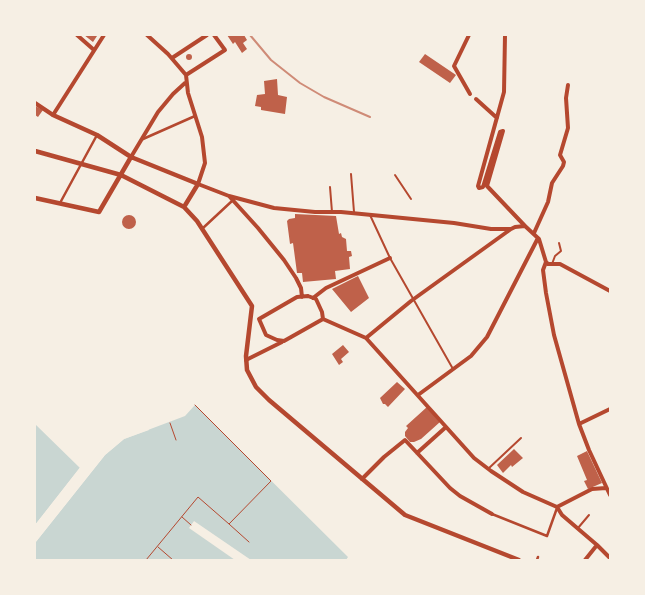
<!DOCTYPE html>
<html>
<head>
<meta charset="utf-8">
<style>
  body { margin:0 }
  #map { position:relative; width:645px; height:595px; overflow:hidden; background:#f6efe4; font-family:"Exo 2",sans-serif }
  canvas { display:block }
  .frame { position:absolute; inset:0; border:36px solid #f6efe4; pointer-events:none }
</style>
</head>
<body>
<div id="map">
<canvas width="645" height="595"></canvas>
<div class="frame"></div>
</div>
<script>
const ctx = document.querySelector('canvas').getContext('2d');
ctx.lineJoin = 'round';
function fill(path, color) { ctx.fillStyle = color; ctx.fill(path, 'evenodd'); }
const toPath = rows => new Path2D(rows.map(r => 'M' + r).join(''));
function trace(path, color, width, dash) { ctx.strokeStyle = color; ctx.lineWidth = width; ctx.lineCap = dash ? 'butt' : 'round'; ctx.setLineDash(dash || []); ctx.stroke(path); }
fill(toPath([
  [195,405,348,557,346,560,35,560,35,543,105,455,124,439,185,416],
  [35,424,80,468,35,525]
]), '#c9d6d2');
fill(toPath([
  [148,427,149,430,124,439,105,455,35,543,35,539,103,453,123,436],
  [81,466,82,469,35,527,35,525],
  [194,521,251,560,235,560,189,528]
]), '#f6efe4');
fill(toPath([
  [84,35,96,35,97,36,93,42],
  [227,35,244,35,247,40,243,43,247,49,242,53,235,42,233,44],
  [425,54,456,75,450,83,419,62],
  '186 57a3 3 0 1 1 6 0a3 3 0 1 1-6 0Z',
  [277,79,278,95,287,97,285,114,261,110,261,107,255,106,257,95,265,94,264,81],
  [35,106,43,110,38,117,35,115],
  [295,214,336,216,339,234,341,233,342,237,346,239,347,251,351,251,352,256,349,257,350,269,335,271,336,279,303,282,302,273,297,273,293,243,290,244,287,221,289,219,295,218],
  '122 222a7 7 0 1 1 14 0a7 7 0 1 1-14 0Z',
  [358,276,369,298,351,312,332,289],
  [343,345,349,352,341,359,343,362,339,365,332,354],
  [397,382,405,389,388,407,385,404,383,404,380,398],
  [427,407,440,422,421,439,414,442,410,442,405,436,405,432,408,428,406,426],
  [514,449,523,458,512,467,511,465,503,473,497,465],
  [587,451,602,483,588,489,584,481,587,480,577,456]
]), '#bf614a');
trace(toPath([
  [170,423,176,440],
  [182,517,191,525],
  [229,524,249,542],
  [158,547,173,560],
  [146,560,198,497,229,524,271,481,195,405]
]), '#b5482f', 1);
trace(toPath([
  [351,174,354,212],
  [395,175,411,199],
  [330,187,332,212],
  [370,215,390,258,453,369],
  [552,264,555,256,561,251,559,243],
  [488,469,521,438],
  [578,528,589,515]
]), '#b5482f', 2);
trace(toPath([
  [143,139,195,116],
  [60,203,97,135],
  [203,228,232,201],
  [492,514,547,536],
  [547,536,557,508],
  [537,560,538,557]
]), '#b5482f', 2.5);
trace(toPath([
  [77,35,94,50],
  [147,35,168,54,186,75,188,93,202,137,205,163,198,184,229,196,274,208,315,212,341,212,454,223,491,229,511,229],
  [469,35,454,66,470,94],
  [505,35,504,92,478,186,479,188,483,187,500,132,503,131,487,186,525,226],
  [172,58,207,35],
  [186,75,225,50,214,35],
  [476,99,497,118],
  [53,115,104,35],
  [131,157,158,112,173,94,185,83],
  [229,196,258,228,284,260,296,278,301,288,302,297],
  [534,233,548,202,552,183,563,166,564,162,560,155,568,128,566,98,568,85],
  [546,262,548,264,560,264,610,291],
  [308,296,316,299,322,312,323,319,284,341,277,340,266,335,259,319,297,297,308,296],
  [313,298,326,288,390,258],
  [323,319,366,338,474,458,491,471,523,492,557,507],
  [366,338,411,301,511,229,515,227,525,226,539,239,546,262,543,270,546,293,554,335,579,424,589,450,610,495],
  [246,360,282,342],
  [418,395,471,356,487,337,538,238],
  [579,424,610,409],
  [417,453,446,427],
  [362,479,384,457,405,440,450,488,460,496,492,514],
  [557,507,562,515,597,545,585,560],
  [557,507,592,489,606,488],
  [597,545,610,558]
]), '#b5482f', 4);
trace(toPath([
  [35,103,53,115,97,135,131,157],
  [35,151,121,175,184,207,197,221,252,306,246,356,247,370,256,387,269,400,405,515,519,560],
  [35,198,99,212,131,157,198,184,184,207]
]), '#b5482f', 4.5);
trace(toPath([
  [250,35,271,60,300,83,324,97,370,117]
]), '#cf8b77', 2);
</script>
</body>
</html>
